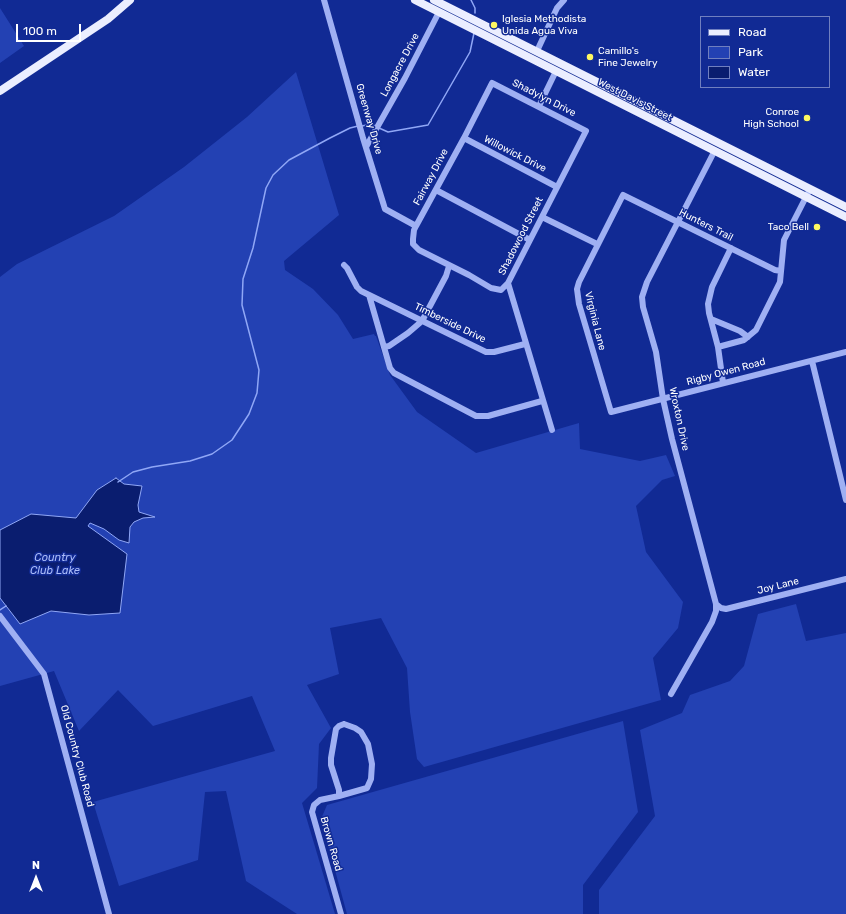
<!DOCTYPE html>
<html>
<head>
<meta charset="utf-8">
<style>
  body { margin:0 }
  #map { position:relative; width:846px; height:914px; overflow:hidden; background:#112a94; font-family:Rubik,sans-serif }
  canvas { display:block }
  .legend { position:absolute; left:700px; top:16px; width:130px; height:72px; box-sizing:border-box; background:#112a94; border:1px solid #707fbf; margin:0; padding:5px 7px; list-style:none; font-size:12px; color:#fff }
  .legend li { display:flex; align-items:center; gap:8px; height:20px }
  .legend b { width:20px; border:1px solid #707fbf }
  .north { position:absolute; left:16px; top:858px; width:40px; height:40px; -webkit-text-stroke:3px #112a94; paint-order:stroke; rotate:0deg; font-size:11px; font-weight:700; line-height:16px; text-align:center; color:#fff }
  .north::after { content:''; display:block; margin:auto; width:14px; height:18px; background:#fff; clip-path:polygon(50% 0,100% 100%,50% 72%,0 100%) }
  .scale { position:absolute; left:16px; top:24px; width:65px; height:18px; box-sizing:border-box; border:2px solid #fff; border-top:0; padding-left:5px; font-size:12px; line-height:14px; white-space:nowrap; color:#fff; -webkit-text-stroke:3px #112a94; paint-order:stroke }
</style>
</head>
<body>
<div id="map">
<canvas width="846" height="914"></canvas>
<ul class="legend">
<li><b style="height:5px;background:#ebeeff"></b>Road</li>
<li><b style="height:11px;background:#2341b3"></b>Park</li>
<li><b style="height:11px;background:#0a1d6f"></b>Water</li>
</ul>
<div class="north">N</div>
<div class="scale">100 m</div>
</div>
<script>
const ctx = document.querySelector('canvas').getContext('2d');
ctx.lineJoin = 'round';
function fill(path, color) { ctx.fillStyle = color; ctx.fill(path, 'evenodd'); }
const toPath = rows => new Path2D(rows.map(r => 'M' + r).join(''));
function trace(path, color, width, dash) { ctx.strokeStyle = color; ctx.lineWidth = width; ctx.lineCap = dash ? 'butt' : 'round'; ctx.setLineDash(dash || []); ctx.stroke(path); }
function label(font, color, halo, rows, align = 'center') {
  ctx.font = font + ' Rubik,sans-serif'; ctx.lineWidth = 3; ctx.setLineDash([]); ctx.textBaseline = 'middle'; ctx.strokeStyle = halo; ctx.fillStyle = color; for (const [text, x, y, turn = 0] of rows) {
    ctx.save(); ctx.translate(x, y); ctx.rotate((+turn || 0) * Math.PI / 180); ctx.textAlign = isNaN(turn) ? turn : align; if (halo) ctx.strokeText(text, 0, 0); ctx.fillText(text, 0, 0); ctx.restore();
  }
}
fill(toPath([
  [0,8,24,46,0,63],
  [296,72,339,215,284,261,285,270,313,289,338,315,353,339,374,334,375,336,376,336,390,375,417,412,476,453,579,423,580,449,640,461,666,455,675,476,662,480,636,506,646,552,683,602,678,628,653,658,661,700,424,767,417,759,410,712,407,668,381,618,330,628,339,674,307,685,331,728,319,744,317,788,302,803,335,914,297,914,246,881,226,791,205,792,198,860,119,886,93,802,275,751,252,696,153,726,118,690,79,731,54,671,0,686,0,277,17,264,114,216,184,167,247,117],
  [796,604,806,641,846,633,846,914,599,914,599,890,655,816,640,730,682,713,690,695,730,681,744,666,758,614],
  [623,721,638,812,583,885,583,914,347,914,321,819,327,805]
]), '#2341b3');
const water = toPath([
  [116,478,124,484,142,486,138,505,139,512,155,517,143,518,134,522,130,527,129,543,119,540,104,529,90,523,88,526,127,554,120,613,89,615,51,611,20,624,0,598,0,530,31,514,76,518,97,490,116,478]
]);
fill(water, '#0a1d6f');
trace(water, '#90a7f6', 1);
trace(toPath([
  [471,0,475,8,475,13],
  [362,126,371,124,375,126],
  [379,128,388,132,428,125,470,52,474,33],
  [118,482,133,472,152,467,190,461,212,454,232,440,249,414,257,393,259,370,242,305,243,279,253,248,266,188,273,175,289,160,330,138,350,128,358,126],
  [0,610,6,606]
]), '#90a7f6', 1.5);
trace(toPath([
  [324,0,363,138,385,209,416,226],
  [537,51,557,8,564,0],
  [539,106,556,71],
  [464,138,557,187],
  [366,147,405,78,439,12],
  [436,190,530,240],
  [542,217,597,244],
  [344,265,347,268,357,287,361,291,486,352,494,352,525,344],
  [781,271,775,270,623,195,579,282,577,289,579,304,611,412,846,352],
  [508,283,501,290,491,288,469,275,419,250,413,244,413,239,414,230,416,226,464,138,492,83,586,131,508,283,552,430],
  [369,295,390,368,394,373,476,416,488,416,542,401],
  [711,319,740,331,748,337],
  [384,347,389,346,408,333,422,321,446,276,449,266],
  [718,347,744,340,756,330,780,282,784,240,808,193],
  [812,361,846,500],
  [723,383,718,347,709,313,708,304,712,287,731,248],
  [716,604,721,608,726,609,846,579],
  [0,616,44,674,109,914],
  [671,694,712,622,716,611,716,604,672,439,663,399,656,352,643,307,642,297,647,282,714,152],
  [344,724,355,728,361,732,368,744,372,764,371,779,367,788,339,796,339,790,331,765,331,758,336,729,339,726,344,724],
  [339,796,320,800,314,805,312,812,341,914]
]), '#9fb0f3', 6);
trace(toPath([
  [415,0,846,217],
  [434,0,846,207],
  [0,91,108,19,130,0]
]), '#ebeeff', 8);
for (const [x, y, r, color] of [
  [494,25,4,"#fff861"],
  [590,57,4,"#fff861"],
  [807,118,4,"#fff861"],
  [817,227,4,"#fff861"]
]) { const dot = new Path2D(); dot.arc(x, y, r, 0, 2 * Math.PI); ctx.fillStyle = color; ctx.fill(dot); trace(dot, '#112a94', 1.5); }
label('10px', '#fff', '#112a94', [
  ["Iglesia Methodista",502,19],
  ["Unida Agua Viva",502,31],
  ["Camillo's",598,51],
  ["Fine Jewelry",598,63],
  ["Conroe",799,112,"right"],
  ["High School",799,124,"right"],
  ["Taco Bell",809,227,"right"]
], 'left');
label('10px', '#fff', '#112a94', [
  ["Longacre Drive",400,65,-62],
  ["Shadylyn Drive",544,98,27],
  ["West Davis Street",635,100,27],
  ["Greenway Drive",369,119,74],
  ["Willowick Drive",515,154,27],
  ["Fairway Drive",431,177,-62],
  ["Hunters Trail",706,225,27],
  ["Shadowood Street",521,236,-63],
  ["Virginia Lane",595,321,76],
  ["Timberside Drive",450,323,26],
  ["Rigby Owen Road",726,372,-15],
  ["Wroxton Drive",679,419,78],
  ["Joy Lane",778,586,-14],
  ["Old Country Club Road",77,756,75],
  ["Brown Road",331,844,74]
]);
label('italic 11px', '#abbcfa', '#112a94', [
  ["Country",55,558],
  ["Club Lake",55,571]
]);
</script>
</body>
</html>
